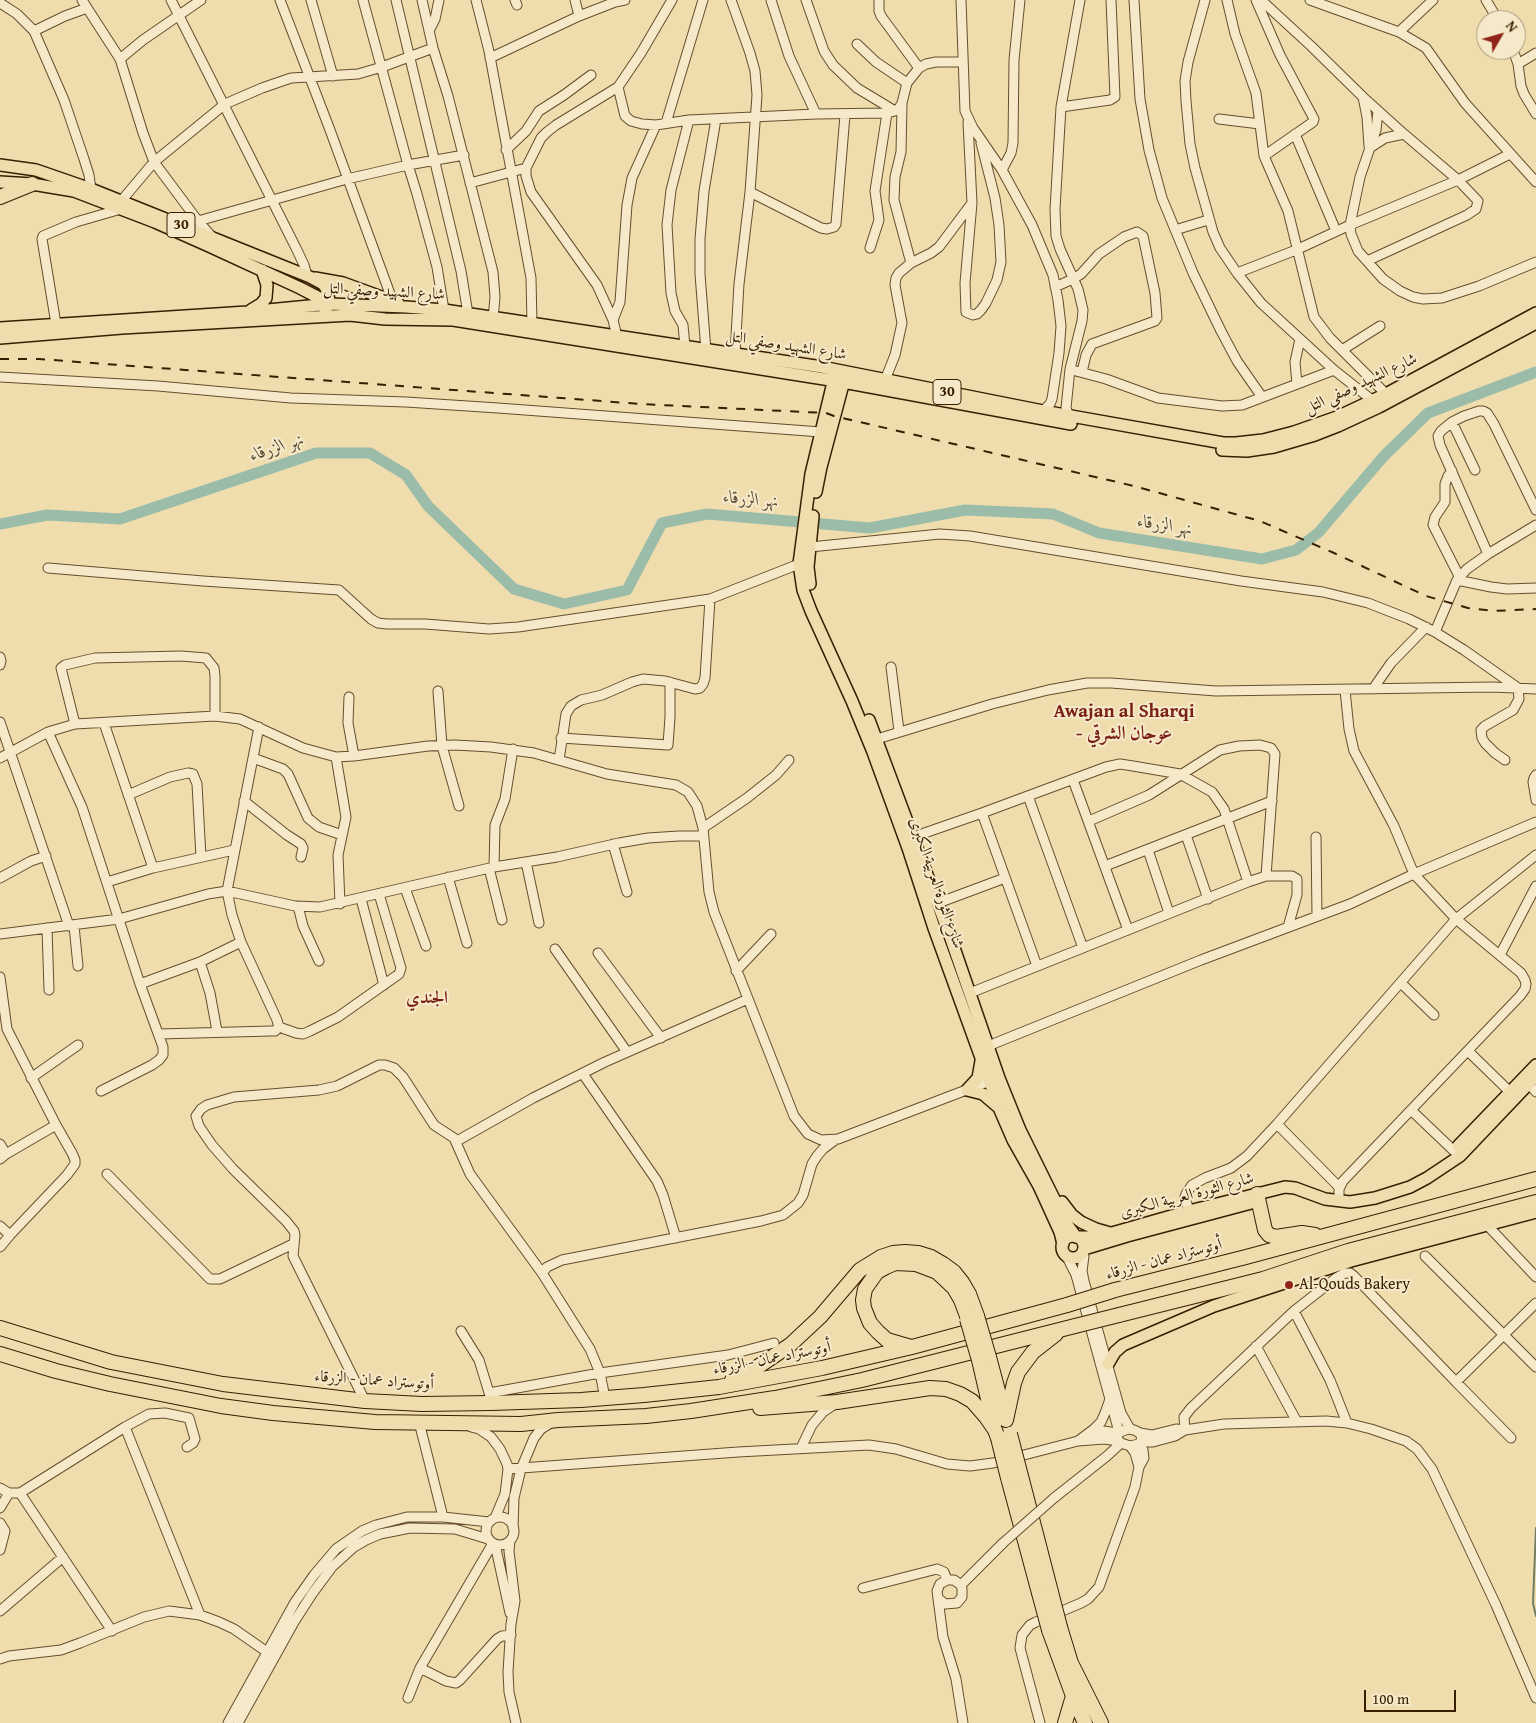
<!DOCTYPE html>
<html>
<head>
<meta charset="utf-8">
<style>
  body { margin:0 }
  #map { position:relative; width:1536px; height:1723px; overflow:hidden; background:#efddae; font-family:"Gentium Book Plus",serif }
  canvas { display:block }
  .north { position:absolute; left:1476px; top:10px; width:50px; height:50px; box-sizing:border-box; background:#f5e9ca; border:1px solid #aa9879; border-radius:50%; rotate:52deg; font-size:14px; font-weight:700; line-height:20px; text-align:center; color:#391e00 }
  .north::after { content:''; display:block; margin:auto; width:18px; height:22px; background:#8f2418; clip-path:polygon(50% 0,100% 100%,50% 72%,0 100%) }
  .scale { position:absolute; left:1364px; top:1690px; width:92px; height:22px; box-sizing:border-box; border:2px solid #391e00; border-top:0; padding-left:6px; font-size:15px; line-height:18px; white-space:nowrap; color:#391e00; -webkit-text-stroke:4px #f5e9ca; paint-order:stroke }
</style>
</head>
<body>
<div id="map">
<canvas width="1536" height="1723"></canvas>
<div class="north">N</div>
<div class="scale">100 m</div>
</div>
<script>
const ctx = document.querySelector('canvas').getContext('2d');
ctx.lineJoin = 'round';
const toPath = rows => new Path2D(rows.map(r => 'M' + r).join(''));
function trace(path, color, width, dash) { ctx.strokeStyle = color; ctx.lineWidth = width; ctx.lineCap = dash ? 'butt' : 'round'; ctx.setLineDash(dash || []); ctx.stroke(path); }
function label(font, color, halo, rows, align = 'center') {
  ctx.font = font + ' "Gentium Book Plus",Amiri,serif'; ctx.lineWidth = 4; ctx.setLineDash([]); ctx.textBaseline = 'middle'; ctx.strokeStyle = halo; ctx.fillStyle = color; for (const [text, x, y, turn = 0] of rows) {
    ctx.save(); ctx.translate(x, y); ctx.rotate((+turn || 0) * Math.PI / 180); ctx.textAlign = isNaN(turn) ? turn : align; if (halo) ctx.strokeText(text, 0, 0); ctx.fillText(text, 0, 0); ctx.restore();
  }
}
trace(toPath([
  [1536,1528,1533,1603,1536,1616]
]), '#737d65', 2);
trace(toPath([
  [0,524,47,515,120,519,316,453,370,453,406,475,428,506,514,589,564,604,627,590,662,523,707,514,870,528,965,510,1053,514,1099,533,1262,559,1296,550,1319,532,1383,457,1428,413,1536,372]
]), '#9abca9', 11);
const minor = toPath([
  [82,0,120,59,143,133,154,162,198,221,213,238],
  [171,0,296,248,304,265,307,276],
  [280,0,330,130,393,302],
  [311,0,333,76],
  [363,0,408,165,417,194,437,267,444,310],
  [396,0,461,271,468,314],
  [422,0,433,48,448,96,493,272,495,297,493,319],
  [476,0,489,51,531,278,532,324],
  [515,0,517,5],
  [575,0,579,16],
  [731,0,750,53,755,71,757,95,750,192,739,284,735,354],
  [771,0,789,56,816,114],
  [806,0,824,51,833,65,857,88,895,111],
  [879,0,879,11,881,16,919,68],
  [961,0,965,111,973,128,1002,170,1032,225,1053,275,1058,300,1061,326,1059,353,1052,399,1050,404,1043,411],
  [1134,0,1140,99,1149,150,1162,198,1193,273,1221,331,1237,361,1262,397],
  [1205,0,1188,62,1185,81,1186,101,1190,144,1195,168,1213,232,1220,248,1237,273,1261,303,1334,370,1372,400],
  [1227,0,1235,34,1256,93,1264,156,1288,211,1314,317,1330,338,1386,394],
  [1256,0,1280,55,1314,119,1313,122,1264,156],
  [1261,0,1311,46,1363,97,1404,134,1458,180,1478,201,1476,209,1467,215,1367,261],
  [1310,0,1399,32,1426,48,1465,103,1536,182],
  [1486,0,1498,20],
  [0,3,17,14,34,31,64,100,84,159,89,175,91,189],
  [34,31,65,16,87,8],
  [429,31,435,19,439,0],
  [1399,32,1433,0],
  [857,44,876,62,907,83],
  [1513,50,1518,64,1521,86,1524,94,1536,114],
  [490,58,579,16,615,2,625,0],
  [120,59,143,40,201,0],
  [1518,64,1536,53],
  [618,87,625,116,631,121,642,124,656,125,689,120,816,114,887,113,895,111,899,108,902,103,907,83,919,68,926,64,936,62,962,62],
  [1363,97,1367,117,1369,146],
  [902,104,901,152,895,177,894,200,911,263],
  [1061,107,1110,100,1115,97,1111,0],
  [1378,111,1376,130,1360,177,1350,225,1351,234,1358,251,1383,279,1400,291,1413,297,1423,299,1442,298,1479,286,1536,262],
  [1219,119,1260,124],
  [968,122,972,203,965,283,966,312,973,315,977,314,981,310,986,303,997,280,1001,262,999,225,995,198,981,143],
  [666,123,703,0],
  [1295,134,1336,231],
  [1371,147,1385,138,1404,134],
  [506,150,526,131,539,111,564,95,591,75],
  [1002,170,1011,153,1013,143,1014,60,1020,0],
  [470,183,526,168],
  [750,192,821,228,827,229,834,227,836,224,845,115],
  [122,200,154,162,225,104,262,88,291,78,358,74,382,67,433,48],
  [198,221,347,179,408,165,464,155],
  [1175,230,1208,220],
  [870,248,879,220,875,191,887,113],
  [1237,273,1296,250,1350,225,1458,180,1510,154],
  [1055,287,1073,279,1081,274,1099,254,1124,237,1137,232,1143,236,1155,293,1157,318,1155,321,1092,344,1086,355,1082,372],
  [613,320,620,302,627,205,630,189,632,178,656,125],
  [56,324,42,239,43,236,76,222,121,209],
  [617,337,613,320,597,285,531,192,526,176,526,168,541,138,547,132,556,125,618,87,641,53,672,0],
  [685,347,683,325,675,311,671,293,667,225,671,190,689,120],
  [1342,350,1380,326],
  [706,351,700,274,700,239,704,191,716,119],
  [1076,371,1106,379,1158,398,1222,406,1242,405,1334,370],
  [0,377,158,386,291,398,406,402,498,408,821,432],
  [885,380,895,355,902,323,895,285,896,278,899,273,911,263,931,253,939,247,972,203],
  [1297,384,1295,362,1300,339],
  [1069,416,1066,408,1070,369,1082,321,1083,310,1078,289,1060,249,1056,236,1055,209,1061,107,1080,0],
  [1452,422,1475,470],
  [1452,471,1448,476,1445,484,1445,502,1435,517,1433,525,1459,576],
  [1536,525,1488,554,1467,569,1457,580,1491,587,1507,589,1536,588],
  [810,547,940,534,970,536,1241,581,1323,592,1368,603,1409,619,1435,632,1464,650,1518,688,1519,699,1513,710,1485,726,1481,730,1482,738,1485,743,1495,753,1505,760],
  [1488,554,1440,445,1438,436,1441,431,1452,422,1464,416,1479,411,1483,411,1487,413,1494,424,1536,510],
  [48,568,203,581,339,590,371,619,378,623,387,624,425,624,489,629,518,627,710,599],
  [1435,632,1457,580],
  [0,657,1,661,0,665],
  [891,667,899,731],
  [1373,689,1391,663,1426,627],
  [438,691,442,746,459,806],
  [349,697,348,723,354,756],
  [0,722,69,926],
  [104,723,153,868],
  [75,724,61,668,65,665,95,658,181,656,206,658,214,668,215,676,215,716],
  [48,732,82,807,140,984,163,1047,163,1055,159,1060,152,1065,101,1091],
  [561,738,668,745,670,717,670,682],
  [877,739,992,704,1048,690,1087,683,1111,683,1216,691,1492,687,1536,689],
  [336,757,346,817,338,855,340,904],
  [0,758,48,732,75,724,215,716,240,719,303,748,336,757,354,756,428,746,455,745,491,747,534,753,607,774,676,785,688,792,697,806,703,828,709,892,714,912,794,1116,808,1134,821,1140,838,1139,995,1079],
  [253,758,283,769,288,774,308,818,319,827,342,835],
  [559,760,566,714,571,706,581,700,602,695,632,682,643,679,665,681,695,689,700,688,703,684,705,678,710,599,799,564],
  [1536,775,1534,778,1533,782,1536,800],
  [1073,780,1128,930],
  [128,795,170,777,188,773,193,774,197,784,201,857],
  [1028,796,1083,948],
  [244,801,287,835,301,844,303,848,301,857],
  [982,813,1037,966],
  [703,828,747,798,776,775,789,760],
  [1186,835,1208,899],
  [913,837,982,813,1106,767,1120,764,1133,766,1180,774,1212,792,1224,809,1248,882],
  [1316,837,1317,916],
  [613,844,627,892],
  [1148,850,1169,913],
  [526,862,539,923],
  [1105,866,1272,801],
  [494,867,495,825,505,799,513,749],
  [489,868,502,920],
  [1266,876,1292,876,1297,879,1297,895,1288,927],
  [448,877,467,943],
  [0,878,31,861,46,856],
  [107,882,153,868,234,850],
  [405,888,426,946],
  [361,899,384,985],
  [938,903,1005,878],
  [298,906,303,926,319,961],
  [74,926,78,966],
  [47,928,49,990],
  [0,934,119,919,208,894,227,891,295,906,320,907,494,867,557,857,619,843,648,838,679,836,703,836],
  [555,949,627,1052],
  [598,953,661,1038],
  [1500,955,1536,886],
  [200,962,210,993,217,1031],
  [736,971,771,934],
  [0,977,7,1029,56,1125,72,1153,75,1160,75,1164,67,1175,10,1235,0,1247],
  [1401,983,1434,1015],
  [140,984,200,962,241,942],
  [970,993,1248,882,1266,876,1275,754,1271,748,1260,745,1239,746,1220,750,1149,795,1089,821],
  [279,1027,296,1033,303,1034,310,1031,338,1017,399,974,401,968,379,894],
  [159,1034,271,1031,275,1031,279,1027,277,1020,241,942,232,915,227,891,259,727],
  [988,1046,1201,960,1350,904,1414,874,1536,822],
  [1469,1052,1510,1092],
  [583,1074,657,1181,663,1195,676,1238],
  [31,1078,78,1045],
  [1529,1084,1536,1092],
  [1411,1110,1454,1151],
  [1277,1124,1339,1187],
  [457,1141,533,1098,605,1062,748,999],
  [0,1144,6,1154],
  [0,1159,6,1154,56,1125],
  [107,1174,210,1279,220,1279,293,1244],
  [1339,1201,1339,1189,1343,1181,1520,996,1525,989,1526,984,1525,980,1521,973,1456,919,1414,874,1394,826,1354,751,1349,729,1345,690],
  [1189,1211,1185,1197,1186,1194,1192,1185,1205,1178,1231,1168,1247,1156,1277,1124,1456,919,1536,855],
  [0,1226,10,1235],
  [1488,1226,1536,1277],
  [1083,1250,1084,1256,1082,1271,1084,1281,1121,1413,1130,1429],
  [1066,1255,1076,1275,1119,1432],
  [1425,1256,1536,1367],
  [542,1273,547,1267,562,1260,761,1221,783,1215,798,1203,803,1195,812,1164,817,1156,823,1149,835,1140],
  [1294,1311,1330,1380,1347,1423],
  [461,1331,479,1360,490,1396],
  [1256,1346,1297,1422],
  [1456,1382,1511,1438],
  [489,1393,600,1373,728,1355,774,1343],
  [365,1401,296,1262,293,1256,295,1235,294,1231,286,1221,233,1169,212,1145,199,1126,196,1116,201,1109,207,1105,234,1097,319,1090,337,1086,379,1065,385,1065,394,1068,403,1077,434,1125,454,1138,470,1174,542,1273,590,1349,600,1373,605,1398],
  [419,1422,443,1517],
  [125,1427,200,1615],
  [471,1427,479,1429,491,1437,500,1449,507,1464,508,1469,505,1494,495,1518],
  [1185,1430,1184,1417,1191,1408,1294,1311,1336,1278,1345,1273,1350,1273,1354,1276,1456,1382,1536,1303],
  [1140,1433,1152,1435,1176,1429,1185,1430],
  [1090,1436,1103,1431,1118,1433],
  [1078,1441,1094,1429,1101,1422,1105,1413,1110,1399],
  [1141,1442,1153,1442,1175,1436,1185,1430,1224,1424,1326,1421,1347,1423,1371,1429,1406,1441,1417,1449,1432,1469,1496,1605,1536,1698],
  [1130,1446,1135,1453,1139,1467],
  [801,1448,812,1425,823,1412,835,1404],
  [508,1469,738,1452,869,1445,896,1449,947,1464,970,1466,993,1463,1078,1441,1104,1439,1119,1441],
  [0,1488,9,1493,20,1493,125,1427,149,1414,165,1413,189,1418,195,1439,193,1443,187,1447],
  [20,1493,112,1631],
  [1054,1498,1107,1456,1121,1443],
  [0,1508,9,1493],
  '486 1531a14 14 0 1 1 28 0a14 14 0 1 1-28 0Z',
  [0,1523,5,1531,0,1550],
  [513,1528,514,1498,521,1469,534,1438,541,1429,549,1424],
  [510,1541,509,1551,515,1601,511,1624,508,1672,509,1692,516,1723],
  [495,1544,510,1613],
  [961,1585,1003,1543],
  [863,1588,937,1569,944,1572,947,1580],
  [939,1599,945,1604,957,1603,962,1597,962,1589,961,1585,954,1580,947,1580,940,1584,937,1591,943,1637,956,1679,963,1723],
  [0,1611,63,1557],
  [0,1659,9,1656,61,1650,80,1643,144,1617,169,1611,200,1615,219,1622,234,1629,267,1652],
  [420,1668,446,1681,456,1683,460,1680,497,1639,502,1636,511,1635],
  [408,1698,420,1668,493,1543],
  [228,1723,295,1602,314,1575,336,1549,362,1531,376,1525,407,1517,443,1517,489,1522],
  [238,1723,294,1622,312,1594,332,1567,354,1547,366,1540,380,1534,410,1528,455,1529,488,1539],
  [1040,1723,1020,1648,1022,1635,1030,1625,1036,1622,1081,1603,1088,1599,1099,1587,1135,1487,1139,1467,1144,1458,1143,1450,1139,1444,1142,1439,1140,1433,1134,1430,1128,1429,1118,1433,1117,1439,1121,1443,1130,1446,1139,1444]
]);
const major = toPath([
  [0,165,36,170,91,189,310,277,323,284,326,288,330,304,325,309],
  [0,182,32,184,74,191,155,222,209,246,300,288,331,304],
  [315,278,343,283,398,303],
  [251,310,261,304,266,298,267,285,262,270],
  [0,328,247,312,330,304,406,307,444,310,822,367,1043,411,1223,443,1236,443,1263,440,1294,432,1337,417,1386,394,1536,313],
  [0,338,122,328,350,315,385,319,453,320,843,382,1071,424],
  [835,374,811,474,799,564,803,590,811,611,852,701,873,752,908,848,934,928,1000,1110,1013,1140,1039,1186,1060,1232,1063,1244],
  [1222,450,1247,451,1274,447,1315,435,1338,426,1379,407,1536,323],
  [816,492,821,467,845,377],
  [810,584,808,567,813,516],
  [869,720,950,936,999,1078,1020,1130,1066,1223,1076,1237],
  [967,1090,983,1094,997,1106],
  [967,1090,978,1078,981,1061],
  [1458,1146,1536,1065],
  [1062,1202,1072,1215,1081,1222,1096,1229,1110,1233],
  '1062 1247a11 11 0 1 1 22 0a11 11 0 1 1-22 0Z',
  [1078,1237,1098,1237,1189,1211,1285,1187,1295,1188,1325,1199,1350,1202,1375,1198,1410,1187,1427,1178,1460,1156,1536,1076],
  [1084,1249,1127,1236,1255,1202],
  [1108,1364,1115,1352,1123,1345,1214,1306,1351,1261,1536,1212]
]);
const highway = toPath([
  [0,197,32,184],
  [1257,1194,1265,1230,1269,1235,1276,1237,1302,1233,1315,1235],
  [1115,1290,1246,1257,1536,1179],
  [1119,1315,1263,1279,1348,1251,1536,1202],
  [0,1328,111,1362,223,1384,365,1401,422,1404,491,1403,581,1400,644,1395,719,1387,822,1368,912,1347,1067,1305],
  [911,1347,887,1340,878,1332,870,1323,864,1308,863,1300,865,1289,877,1272,886,1267,895,1263,916,1264,937,1272,954,1288,961,1300,967,1316],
  [0,1354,56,1371,110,1384,221,1406,273,1413,375,1422,521,1424,558,1420,646,1416,691,1411,775,1398,862,1380,1075,1326],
  [989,1357,1005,1417],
  [979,1360,994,1425],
  [732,1380,756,1368,790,1345,820,1317,860,1270,881,1257,893,1253,905,1252,918,1253,931,1257,943,1264,954,1272,962,1282,969,1294,977,1316],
  [760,1408,837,1402,930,1388,946,1389,960,1394,972,1401,986,1417,995,1430,998,1438],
  [1006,1420,1014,1383,1018,1372,1033,1352,1056,1334],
  [1021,1476,1051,1592],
  [1008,1478,1039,1593],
  [1060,1627,1071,1663,1101,1723],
  [1049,1630,1073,1696,1085,1723],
  [1065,1723,1073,1696]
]);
trace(minor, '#664e2c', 11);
trace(major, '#391e00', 14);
trace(highway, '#391e00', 16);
trace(minor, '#f5e9ca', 9);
trace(major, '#efddae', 11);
trace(highway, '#efddae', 14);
trace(toPath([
  [0,359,39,359,641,404,826,413,834,416,1134,486,1260,521,1334,553,1426,596,1468,608,1493,611,1536,609]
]), '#391e00', 2, [9, 9]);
const minorBridge = toPath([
  [1003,1543,1054,1498]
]);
const highwayBridge = toPath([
  [1067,1305,1115,1290],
  [977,1316,989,1357],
  [967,1319,979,1360],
  [1075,1326,1119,1315],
  [1010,1434,1021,1476],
  [998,1438,1008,1478],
  [1051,1592,1060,1627],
  [1039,1593,1049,1630]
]);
trace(minorBridge, '#664e2c', 11, []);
trace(highwayBridge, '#391e00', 16, []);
trace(minorBridge, '#f5e9ca', 9);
trace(highwayBridge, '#efddae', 14);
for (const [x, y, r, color] of [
  [1289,1285,5,"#8f2418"]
]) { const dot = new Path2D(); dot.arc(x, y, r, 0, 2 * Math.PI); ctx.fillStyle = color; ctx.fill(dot); trace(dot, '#f5e9ca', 2); }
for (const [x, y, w] of [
  [181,225,28],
  [947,392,28]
]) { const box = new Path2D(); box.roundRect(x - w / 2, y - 12.5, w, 25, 4); ctx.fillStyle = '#f5e9ca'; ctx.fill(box); trace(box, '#391e00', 1); }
label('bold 15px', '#391e00', null, [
  ["30",181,225],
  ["30",947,392]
]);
label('16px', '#391e00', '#f5e9ca', [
  ["شارع الشهيد وصفي التل",384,292,3],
  ["شارع الشهيد وصفي التل",786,346,9],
  ["شارع الشهيد وصفي التل",1361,384,-25],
  ["شارع الثورة العربية الكبرى",936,883,71],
  ["شارع الثورة العربية الكبرى",1187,1196,-15],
  ["أوتوستراد عمان - الزرقاء",1164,1260,-15],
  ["أوتوستراد عمان - الزرقاء",772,1359,-11],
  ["أوتوستراد عمان - الزرقاء",374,1381,4]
]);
label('16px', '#391e00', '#f5e9ca', [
  ["Al-Qouds Bakery",1299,1285]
], 'left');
label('italic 18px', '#564d33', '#f5e9ca', [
  ["نهر الزرقاء",277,448,-18],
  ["نهر الزرقاء",751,500,5],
  ["نهر الزرقاء",1165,526,9]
]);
label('bold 18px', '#7a1f14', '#f5e9ca', [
  ["الجندي",427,998]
]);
label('bold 19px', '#7a1f14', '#f5e9ca', [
  ["Awajan al Sharqi",1124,712],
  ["- عوجان الشرقي",1124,734]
]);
</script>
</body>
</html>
